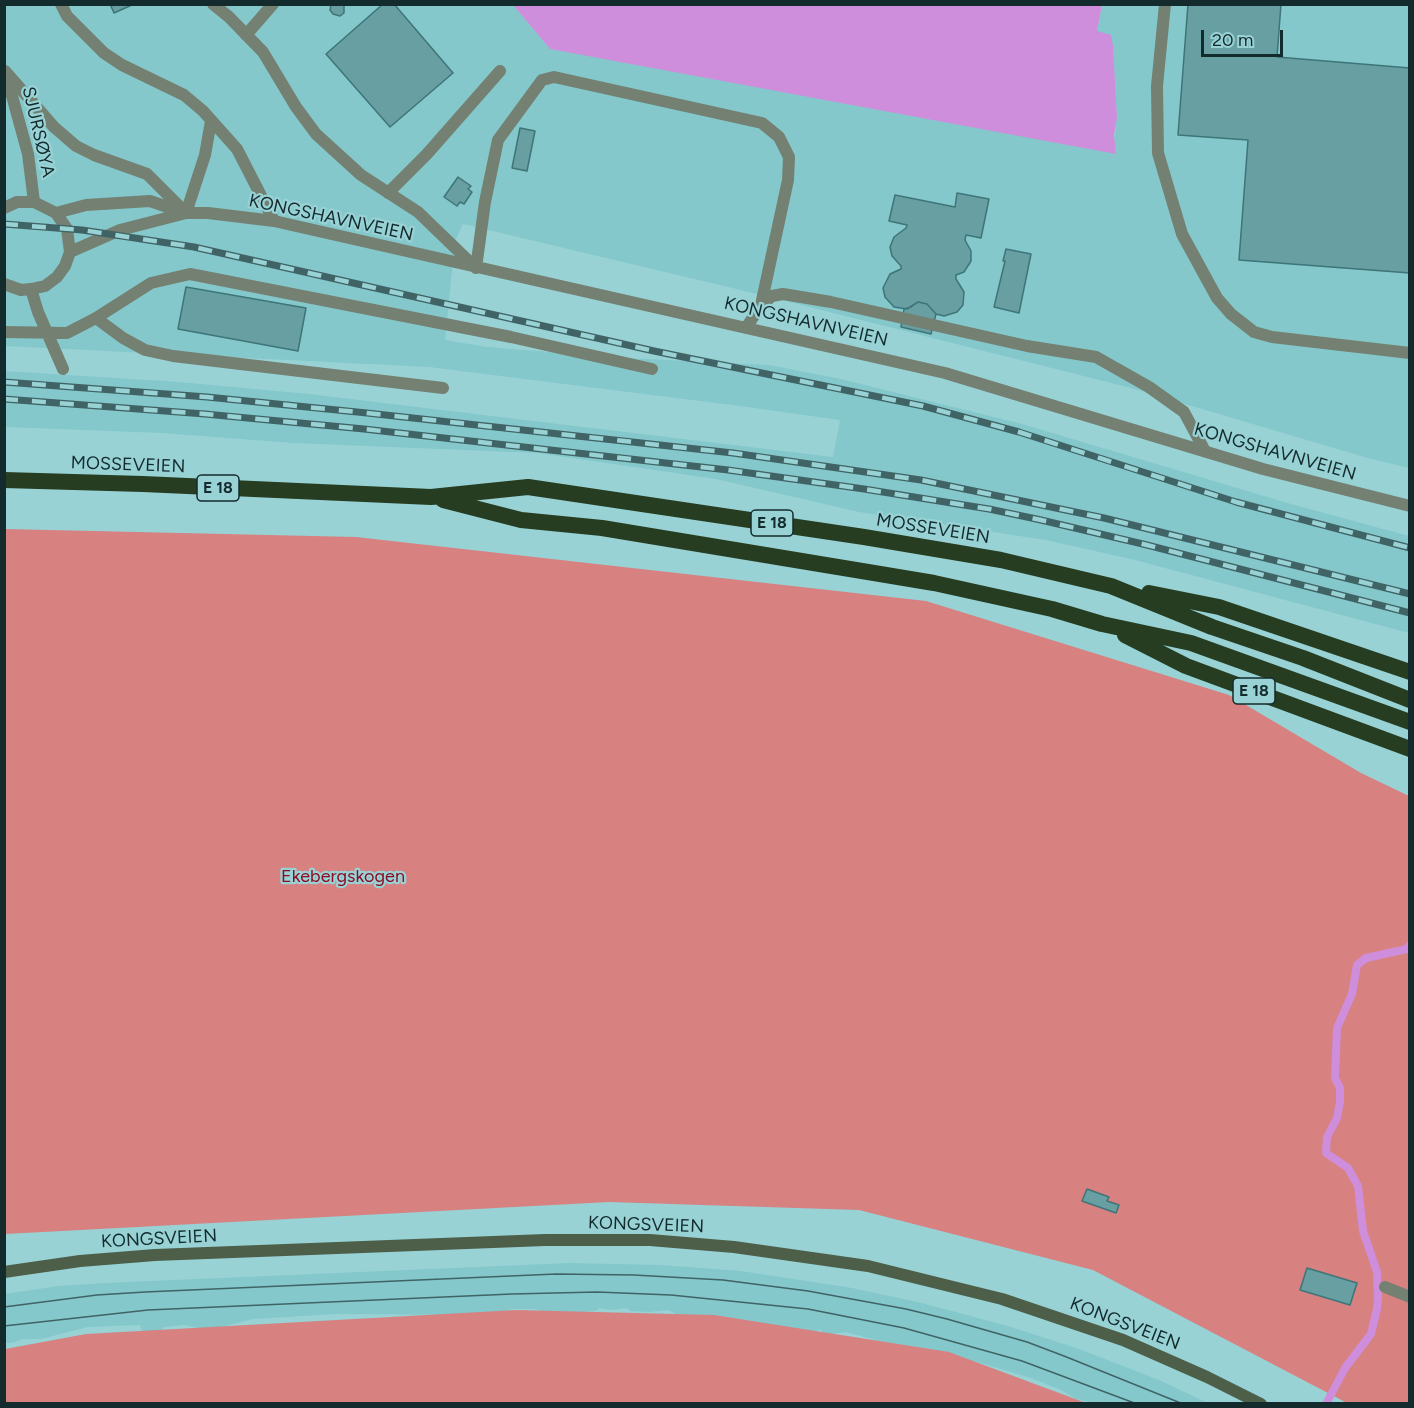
<!DOCTYPE html>
<html>
<head>
<meta charset="utf-8">
<style>
  body { margin:0 }
  #map { position:relative; width:1414px; height:1408px; overflow:hidden; background:#98d2d5; font-family:Figtree,sans-serif }
  canvas { display:block }
  .frame { position:absolute; inset:0; border:6px solid #142b2d; pointer-events:none }
  .scale { position:absolute; left:1201px; top:30px; width:82px; height:27px; box-sizing:border-box; border:3px solid #142b2d; border-top:0; padding-left:8px; font-size:18px; line-height:21px; white-space:nowrap; color:#142b2d; -webkit-text-stroke:4px #98d2d5; paint-order:stroke }
</style>
</head>
<body>
<div id="map">
<canvas width="1414" height="1408"></canvas>
<div class="frame"></div>
<div class="scale">20 m</div>
</div>
<script>
const ctx = document.querySelector('canvas').getContext('2d');
ctx.lineJoin = 'round';
function fill(path, color) { ctx.fillStyle = color; ctx.fill(path, 'evenodd'); }
const toPath = rows => new Path2D(rows.map(r => 'M' + r).join(''));
function trace(path, color, width, dash) { ctx.strokeStyle = color; ctx.lineWidth = width; ctx.lineCap = dash ? 'butt' : 'round'; ctx.setLineDash(dash || []); ctx.stroke(path); }
function label(font, color, halo, rows, align = 'center') {
  ctx.font = font + ' Figtree,sans-serif'; ctx.lineWidth = 4.5; ctx.setLineDash([]); ctx.textBaseline = 'middle'; ctx.strokeStyle = halo; ctx.fillStyle = color; for (const [text, x, y, turn = 0] of rows) {
    ctx.save(); ctx.translate(x, y); ctx.rotate((+turn || 0) * Math.PI / 180); ctx.textAlign = isNaN(turn) ? turn : align; if (halo) ctx.strokeText(text, 0, 0); ctx.fillText(text, 0, 0); ctx.restore();
  }
}
fill(toPath([
  [5,5,513,5,550,49,1114,142,1117,118,1113,46,1097,32,1102,5,1409,5,1409,468,1371,459,1131,388,770,297,463,224,455,241,445,340,487,347,626,358,769,365,841,379,1022,424,1291,504,1409,536,1409,633,1135,560,1046,540,859,512,716,479,538,453,293,443,162,433,5,427,4,371,179,382,309,394,833,457,840,420,740,406,429,367,5,346],
  [569,1263,660,1265,741,1271,852,1288,922,1303,1008,1326,1079,1349,1159,1380,1208,1403,1094,1403,1076,1399,1059,1389,1031,1378,947,1353,894,1345,846,1332,825,1335,820,1329,817,1331,763,1325,712,1315,683,1317,668,1310,649,1312,630,1311,628,1308,612,1310,599,1308,596,1311,555,1314,535,1309,511,1309,501,1314,481,1315,336,1314,253,1319,209,1330,184,1325,164,1327,160,1333,142,1332,140,1325,88,1327,41,1339,23,1339,11,1343,5,1343,4,1294,59,1286,105,1283]
]), '#84c8cc');
fill(toPath([
  [5,529,356,537,926,601,1229,695,1361,773,1409,796,1409,1403,1347,1403,1093,1270,859,1210,609,1202,5,1234],
  [516,1310,714,1315,949,1352,1086,1403,5,1403,5,1349,86,1334]
]), '#d78181');
fill(toPath([
  [513,5,1102,5,1097,31,1111,35,1113,46,1117,118,1114,135,1116,154,550,49]
]), '#ce8edb');
trace(toPath([
  [1326,1404,1345,1368,1371,1334,1377,1309,1378,1297,1377,1272,1363,1231,1358,1186,1348,1168,1326,1153,1327,1137,1337,1118,1340,1101,1340,1088,1335,1078,1337,1028,1352,994,1357,965,1366,958,1407,949,1410,945]
]), '#ce8edb', 8);
const building = toPath([
  [110,4,134,4,114,13,110,4],
  [331,4,344,4,344,13,340,16,333,14,330,10,331,4],
  [383,4,394,4,453,73,390,127,326,54,383,4],
  [1188,4,1281,4,1277,57,1410,68,1410,273,1239,260,1248,140,1178,135,1188,4],
  [520,128,535,131,527,171,512,168,520,128],
  [458,177,471,186,468,189,472,192,464,204,460,202,457,206,444,197,458,177],
  [957,193,989,199,981,238,966,235,965,240,971,251,971,261,964,272,956,275,956,279,964,292,963,305,957,312,944,316,936,314,927,304,918,302,907,309,894,307,885,297,883,288,890,274,901,269,901,266,892,256,890,247,894,237,906,228,907,225,889,221,895,195,955,207,957,193],
  [1006,249,1031,254,1019,313,994,307,1005,261,1003,261,1006,249],
  [186,287,306,308,298,351,178,329,186,287],
  [918,302,927,304,936,314,931,334,901,327,904,309,911,307,918,302],
  [1087,1189,1109,1197,1107,1201,1119,1205,1116,1213,1082,1201,1087,1189],
  [1307,1268,1357,1283,1350,1305,1300,1290,1307,1268]
]);
fill(building, '#679fa3');
trace(building, '#3d7578', 1.5);
trace(toPath([
  [61,4,67,16,104,53,122,65,184,95,203,111,237,149,274,221],
  [213,4,229,17,263,52,296,107,316,134,361,175,418,212,476,268],
  [1165,4,1157,86,1158,153,1182,234,1217,298,1231,314,1254,332,1272,337,1410,353],
  [246,35,273,4],
  [5,71,54,127,76,146,94,155,147,174,186,213],
  [6,74,28,154,34,202],
  [388,193,427,154,500,71],
  [4,208,17,202,34,202,56,213,67,229,70,252,65,266,57,277,45,286,31,289,21,290,4,284],
  [56,213,86,205,150,201,182,212],
  [186,213,205,155,211,121],
  [70,252,120,230,186,213,208,213,274,221,945,373,1263,469,1410,506],
  [476,268,485,202,498,140,542,80,554,77,762,123,779,137,789,157,788,180,761,305],
  [31,289,38,312,63,369],
  [96,318,123,338,145,350,173,356,443,388],
  [746,328,761,305,772,296,783,294,831,302,1027,346,1096,357,1149,387,1184,412,1205,451],
  [4,332,67,333,96,318,151,283,190,274,511,337,652,369],
  [1385,1287,1410,1297]
]), '#748071', 12);
trace(toPath([
  [4,1272,80,1261,155,1255,545,1240,650,1240,734,1247,868,1266,1002,1299,1123,1340,1207,1377,1261,1404]
]), '#4d5f49', 12);
trace(toPath([
  [4,480,143,484,431,497,528,487,864,537,1001,560,1111,586,1212,627,1303,658,1410,700],
  [443,500,521,520,602,528,874,573,934,583,1052,609,1102,624,1191,643,1410,722],
  [1149,593,1219,607,1410,672],
  [1125,635,1186,666,1410,749]
]), '#263d22', 16);
trace(toPath([
  [4,1307,97,1295,145,1292,556,1274,634,1275,723,1280,808,1291,906,1309,947,1319,1027,1342,1064,1356,1183,1404],
  [4,1326,148,1310,512,1294,597,1292,671,1295,808,1309,904,1328,1022,1361,1137,1404]
]), '#406365', 1.5);
const rail = toPath([
  [4,224,82,230,194,247,654,351,923,406,1019,432,1236,502,1410,548],
  [4,382,207,397,367,413,733,453,921,480,1104,518,1410,594],
  [4,399,205,414,364,429,728,470,864,489,989,509,1041,520,1147,545,1410,613]
]);
trace(rail, '#406365', 7);
trace(rail, '#98d2d5', 4.5, [14]);
for (const [x, y, w] of [
  [218,488,42],
  [772,523,42],
  [1254,691,42]
]) { const box = new Path2D(); box.roundRect(x - w / 2, y - 13, w, 26, 4.5); ctx.fillStyle = '#98d2d5'; ctx.fill(box); trace(box, '#142b2d', 1.5); }
label('bold 16px', '#142b2d', null, [
  ["E 18",218,488],
  ["E 18",772,523],
  ["E 18",1254,691]
]);
label('18px', '#142b2d', '#98d2d5', [
  ["SJURSØYA",38,132,77],
  ["KONGSHAVNVEIEN",331,218,12],
  ["KONGSHAVNVEIEN",806,322,13],
  ["KONGSHAVNVEIEN",1275,452,16],
  ["MOSSEVEIEN",128,465,2],
  ["MOSSEVEIEN",933,529,9],
  ["KONGSVEIEN",646,1225,2],
  ["KONGSVEIEN",159,1239,-3],
  ["KONGSVEIEN",1125,1324,21]
]);
label('18px', '#8d0b23', '#98d2d5', [
  ["Ekebergskogen",343,877]
]);
</script>
</body>
</html>
